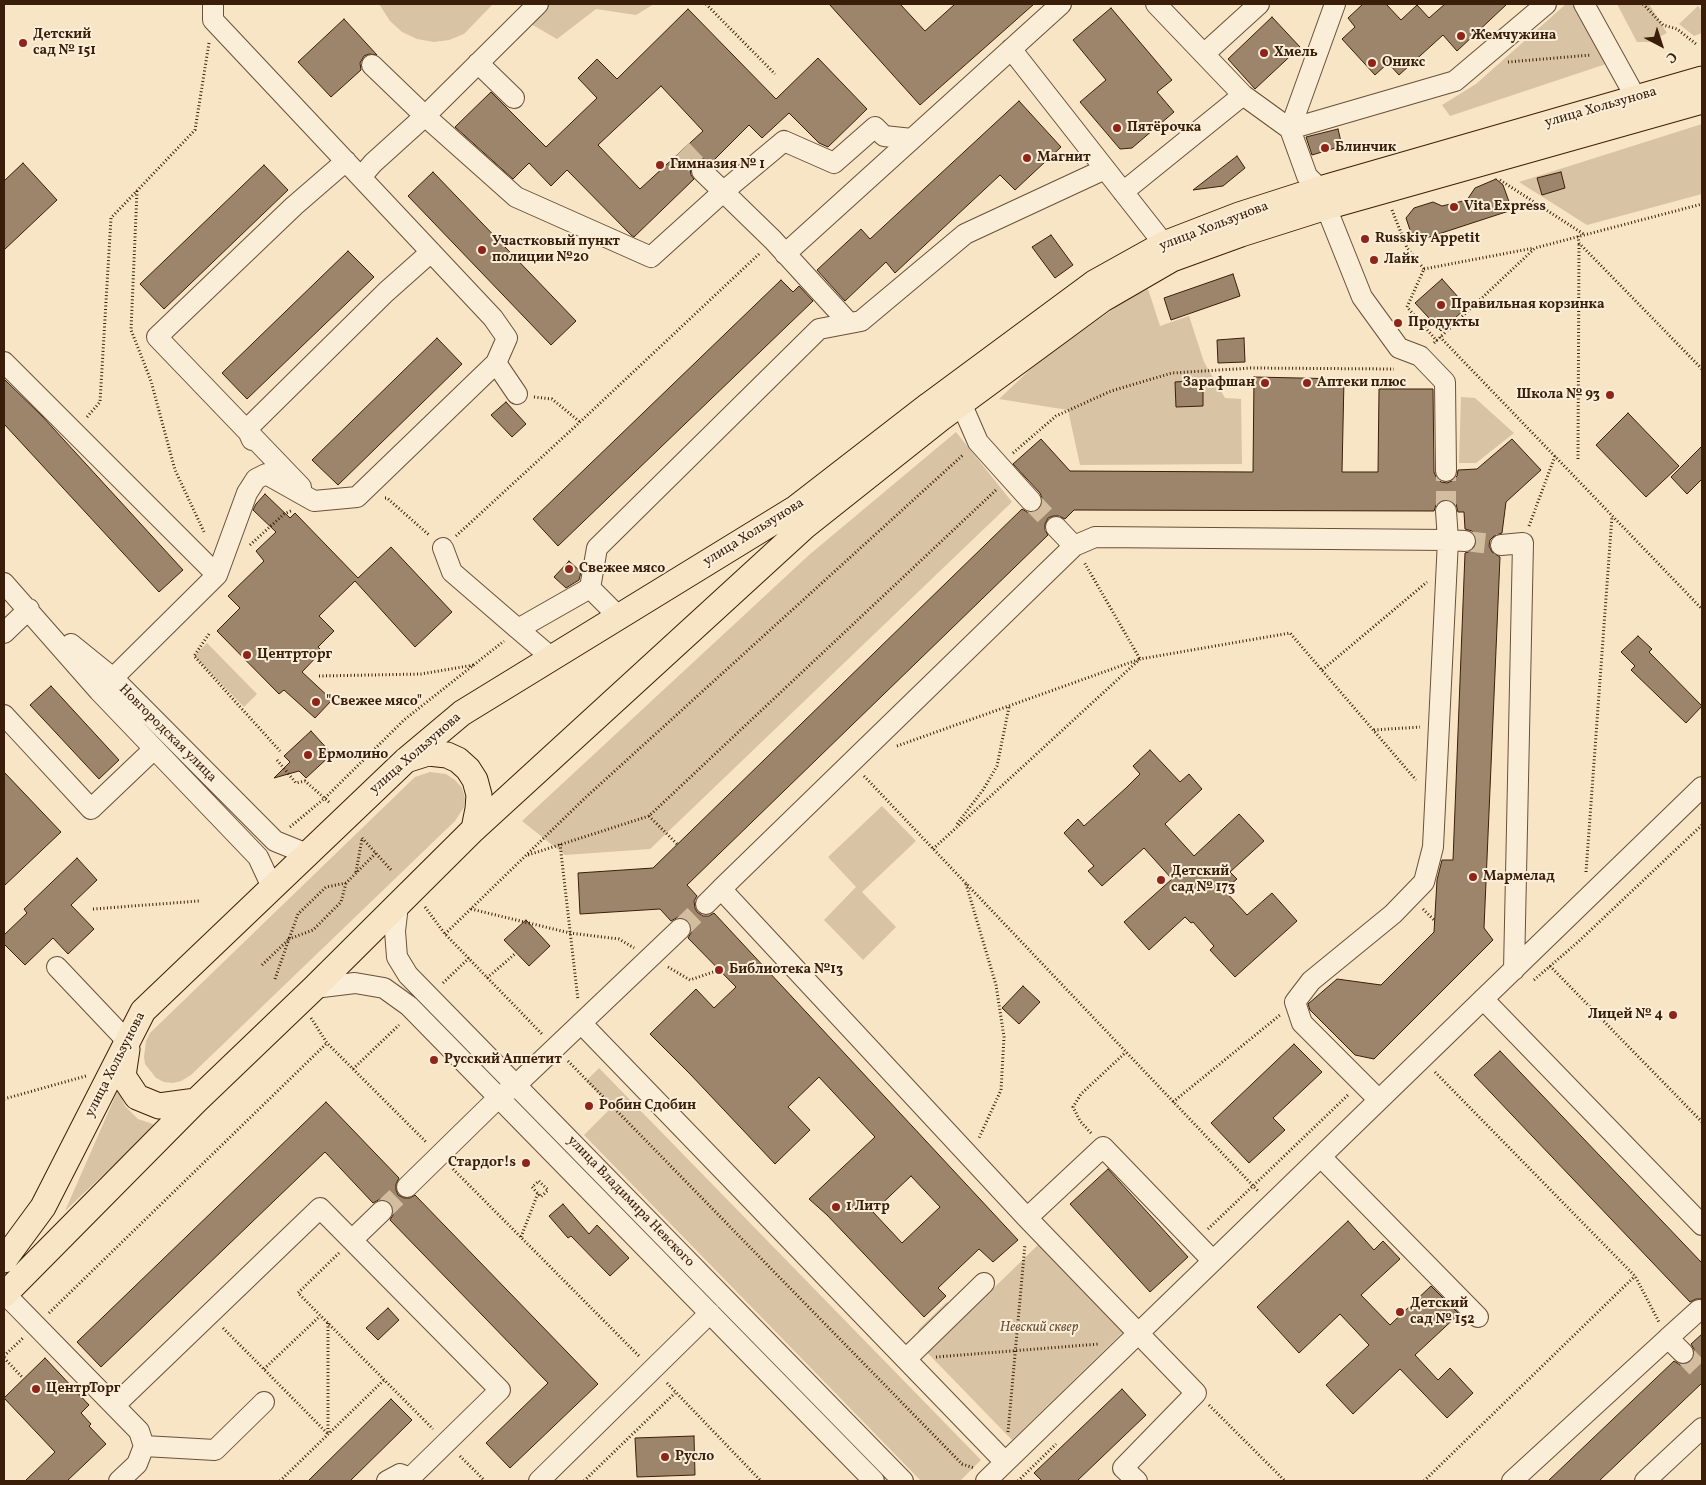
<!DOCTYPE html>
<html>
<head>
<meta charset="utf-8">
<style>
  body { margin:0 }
  #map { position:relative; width:1706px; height:1485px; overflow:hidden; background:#f8e5c5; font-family:Vollkorn,serif }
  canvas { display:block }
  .frame { position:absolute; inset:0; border:5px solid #3a1e09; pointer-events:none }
  .north { position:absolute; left:1636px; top:20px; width:50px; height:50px; -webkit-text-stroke:4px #faeed9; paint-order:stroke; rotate:140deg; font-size:14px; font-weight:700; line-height:20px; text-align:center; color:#3a1e09 }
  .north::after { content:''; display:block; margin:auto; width:18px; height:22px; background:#3a1e09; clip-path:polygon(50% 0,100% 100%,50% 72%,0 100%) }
</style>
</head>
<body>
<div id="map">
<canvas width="1706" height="1485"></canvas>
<div class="frame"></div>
<div class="north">С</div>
</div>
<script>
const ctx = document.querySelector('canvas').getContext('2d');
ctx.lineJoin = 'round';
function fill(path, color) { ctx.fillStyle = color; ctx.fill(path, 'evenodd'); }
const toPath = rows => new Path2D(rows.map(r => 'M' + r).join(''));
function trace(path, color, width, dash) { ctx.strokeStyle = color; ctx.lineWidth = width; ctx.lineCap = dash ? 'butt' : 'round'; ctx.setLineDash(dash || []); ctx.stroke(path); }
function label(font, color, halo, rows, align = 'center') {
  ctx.font = font + ' Vollkorn,serif'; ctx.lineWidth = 4; ctx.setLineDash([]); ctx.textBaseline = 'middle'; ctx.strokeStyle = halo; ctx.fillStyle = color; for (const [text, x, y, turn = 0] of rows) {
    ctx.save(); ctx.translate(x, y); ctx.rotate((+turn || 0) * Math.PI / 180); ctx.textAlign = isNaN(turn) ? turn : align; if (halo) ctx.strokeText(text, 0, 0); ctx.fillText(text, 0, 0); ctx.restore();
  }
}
fill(toPath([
  [379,4,493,4,464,34,449,40,434,42,417,39,402,32,390,21],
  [550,4,654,4,636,15,596,9,557,39,531,24],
  [1566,4,1579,4,1609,63,1450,116,1442,105,1476,84],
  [1617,4,1649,4,1667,33,1650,42,1637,42],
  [1698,6,1702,11,1702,33,1694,36,1679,24],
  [1702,124,1702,194,1587,225,1519,182],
  [1148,289,1160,326,1189,316,1204,362,1225,398,1241,399,1242,464,1080,465,1068,410,999,399,1037,363,1126,300],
  [1461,397,1475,398,1514,433,1476,463,1459,463],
  [956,432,1012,502,650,849,565,855,522,821,809,555],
  [207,643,257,694,244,707,194,656],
  [430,772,446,774,455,780,462,788,465,798,464,807,455,821,191,1075,181,1081,173,1083,164,1082,156,1078,145,1064,144,1057,146,1041,150,1033,415,777],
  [882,806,916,841,862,892,896,927,863,960,824,920,856,887,828,857],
  [599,1068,981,1460,960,1481,921,1481,584,1135,612,1107,586,1081],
  [118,1090,125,1106,138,1119,156,1125,65,1211],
  [1041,1242,1126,1329,1012,1440,915,1340,919,1329,947,1302,963,1318]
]), '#d8c3a5');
const building = toPath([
  [829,4,900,4,925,31,955,4,1034,4,920,105,829,4],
  [1363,4,1386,4,1401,20,1417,5,1429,18,1445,4,1507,4,1457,51,1443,35,1399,75,1388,63,1375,75,1342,39,1355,27,1348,18,1363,4],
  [1111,8,1172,80,1157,92,1174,112,1132,148,1120,149,1080,102,1106,80,1073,40,1111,8],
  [688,9,776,99,818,58,867,109,828,147,819,143,789,113,762,138,749,125,711,163,704,159,698,160,694,162,690,169,691,175,694,179,634,237,631,235,567,170,551,186,529,163,513,179,455,127,491,92,546,147,597,98,578,78,597,59,617,79,688,9],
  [661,86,703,131,640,189,598,145,661,86],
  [1272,17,1300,47,1255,89,1228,59,1272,17],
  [344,19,377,55,369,54,364,56,360,63,361,70,331,97,298,62,344,19],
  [1019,101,1061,147,1015,190,1000,175,895,273,886,262,845,301,817,270,861,229,870,239,1019,101],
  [1338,129,1342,146,1312,155,1306,137,1338,129],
  [1237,156,1245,168,1223,186,1193,190,1237,156],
  [23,163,57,200,4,250,4,181,23,163],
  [264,165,288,190,164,309,140,284,264,165],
  [433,172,576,321,551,345,408,196,433,172],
  [1561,172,1565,188,1542,195,1537,178,1561,172],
  [1496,179,1503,185,1512,210,1414,242,1406,218,1414,208,1433,202,1442,206,1467,200,1475,188,1496,179],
  [1051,235,1073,265,1055,278,1032,247,1051,235],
  [348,251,374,277,247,399,222,373,348,251],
  [1233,274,1240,296,1171,320,1164,298,1233,274],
  [1442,279,1467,307,1441,331,1415,303,1442,279],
  [781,280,793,292,799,286,813,301,558,546,533,519,781,280],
  [437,338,462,364,338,485,312,460,437,338],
  [1244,338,1245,362,1218,363,1217,340,1244,338],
  [1254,377,1344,379,1342,472,1378,472,1379,389,1433,389,1434,472,1436,477,1441,482,1447,483,1452,481,1457,476,1458,470,1477,469,1512,439,1541,470,1506,502,1502,533,1494,536,1490,540,1489,546,1492,552,1500,557,1484,928,1493,940,1374,1059,1355,1055,1310,1010,1308,1004,1337,979,1381,985,1434,932,1437,880,1442,860,1453,860,1465,553,1471,551,1475,548,1477,541,1476,536,1472,531,1465,529,1464,512,1458,512,1456,504,1451,500,1445,499,1439,501,1436,505,1434,511,1074,510,1065,519,1059,516,1053,516,1048,518,1045,524,1045,530,1048,535,687,885,697,896,694,901,695,908,697,912,703,916,709,916,714,913,1018,1240,993,1262,979,1249,938,1288,946,1296,924,1317,827,1215,809,1199,875,1137,819,1077,788,1107,810,1130,775,1164,690,1074,650,1034,696,989,714,1008,736,987,688,938,691,933,692,927,689,921,684,918,678,917,671,921,660,909,580,914,578,873,653,868,1022,509,1027,512,1033,513,1039,509,1042,504,1042,498,1040,493,1013,464,1041,439,1070,471,1253,472,1254,377],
  [911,1176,940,1207,902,1243,873,1212,911,1176],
  [4,379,42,416,183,570,159,592,4,424,4,379],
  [1203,380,1203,406,1176,407,1175,382,1203,380],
  [506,402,526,424,512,437,491,415,506,402],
  [1628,413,1679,466,1646,497,1596,445,1628,413],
  [1702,446,1702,479,1687,494,1671,477,1702,446],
  [265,494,290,518,295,513,358,578,391,547,452,612,415,647,355,581,319,616,334,631,318,647,322,651,302,672,332,700,315,718,284,690,279,694,217,631,240,608,228,596,264,561,256,551,276,532,253,510,256,504,265,494],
  [569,561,581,572,579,580,566,588,554,577,569,561],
  [1638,636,1652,649,1649,652,1702,706,1686,723,1631,670,1635,666,1621,652,1638,636],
  [51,686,119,760,99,779,30,705,51,686],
  [311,731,332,754,306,778,299,771,274,778,290,762,284,756,311,731],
  [1150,750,1180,782,1189,774,1202,789,1165,824,1194,856,1239,814,1264,841,1230,872,1237,879,1224,890,1247,915,1272,893,1297,921,1235,977,1210,950,1214,946,1193,922,1191,923,1185,917,1149,950,1124,922,1172,879,1144,848,1102,886,1088,871,1094,866,1064,833,1078,819,1084,826,1126,788,1140,774,1133,766,1150,750],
  [4,772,61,832,4,886,4,772],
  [77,858,97,880,71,905,94,929,68,954,53,938,25,965,4,944,4,935,27,913,24,909,77,858],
  [526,920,550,946,529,966,504,940,526,920],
  [1023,986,1040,1002,1019,1024,1002,1008,1023,986],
  [1294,1044,1322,1072,1273,1118,1285,1130,1249,1163,1211,1123,1294,1044],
  [1500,1051,1702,1263,1702,1299,1696,1299,1690,1302,1474,1075,1500,1051],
  [326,1102,399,1178,396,1184,396,1190,398,1195,404,1198,410,1198,415,1195,598,1384,510,1468,486,1443,548,1383,390,1220,393,1215,394,1209,390,1202,386,1200,380,1199,373,1203,325,1152,101,1367,77,1342,326,1102],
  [1108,1169,1188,1257,1150,1292,1070,1204,1108,1169],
  [563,1204,589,1234,597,1225,629,1258,610,1276,571,1236,568,1238,549,1216,563,1204],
  [1348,1221,1374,1250,1383,1241,1400,1259,1361,1295,1390,1325,1431,1286,1459,1314,1415,1355,1438,1380,1450,1368,1473,1393,1447,1418,1400,1369,1353,1414,1326,1385,1369,1345,1340,1314,1299,1353,1257,1307,1348,1221],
  [388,1308,399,1320,378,1340,366,1328,388,1308],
  [1702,1334,1702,1383,1599,1481,1548,1481,1674,1361,1680,1365,1687,1364,1691,1362,1695,1356,1694,1349,1691,1344,1702,1334],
  [45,1358,89,1405,81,1413,91,1424,89,1426,106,1444,67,1481,25,1481,55,1452,4,1398,45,1358],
  [1122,1389,1146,1415,1077,1481,1042,1481,1034,1473,1122,1389],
  [391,1399,412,1420,350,1481,308,1481,391,1399],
  [694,1436,695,1475,637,1477,635,1438,694,1436]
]);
fill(building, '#9d856b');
trace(building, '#3a1e09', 1);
trace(toPath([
  [682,150,702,171],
  [1031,501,1056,527],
  [1446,511,1446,471],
  [1465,541,1501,545],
  [680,929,706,904],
  [382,1211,407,1187],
  [1683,1353,1702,1373]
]), '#d2bd9f', 20, [20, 10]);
const minor = toPath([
  [213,4,213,20,493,318,507,338,496,363,357,497,314,501,266,474,256,479,247,493,217,575],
  [1156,4,1243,95,1290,129,1455,81,1546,4],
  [1584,4,1636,98],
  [1011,49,1164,244],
  [1204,54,1259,4],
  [478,63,514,98],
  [372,65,425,116,516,197,651,257,724,191,784,141,834,163,875,127,884,136,912,139],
  [702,171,773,240,849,323],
  [361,177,373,163,425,116,538,4],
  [1320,189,1307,176,1290,129,1335,4],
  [1123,192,1243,95],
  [1326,207,1362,297,1399,348,1420,356,1445,382,1446,471],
  [785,254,1061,4],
  [4,362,217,575,113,678],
  [496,363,517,394],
  [961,403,978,442,1031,501],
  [252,440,247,429,386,292,431,252],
  [301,487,157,337,294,206,346,161],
  [1056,527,1074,546],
  [1501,545,1523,543,1514,970],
  [443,548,452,572,518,629,590,588,597,548,819,329,861,321,965,234,1105,169],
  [4,583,99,691,258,857,272,887],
  [590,588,619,617],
  [518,629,552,658],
  [4,633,29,609],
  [71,644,113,678,275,841,307,854],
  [4,715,91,809,154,749],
  [706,904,721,889],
  [398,905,395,931,397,957,408,975,903,1481],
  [57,967,128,1042],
  [314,988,355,983,384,988,409,1006,874,1481],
  [1483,999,1702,1225],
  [581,1023,1005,1462],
  [1379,1100,1302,1023,1295,1002,1311,981,1393,914,1424,882,1433,847,1448,540,1465,541],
  [1321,1157,1478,1317],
  [407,1187,498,1098,516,1085,680,929],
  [1027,1218,1103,1147,1213,1261],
  [352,1240,382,1211],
  [5,1294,139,1431,144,1446,137,1464,119,1481],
  [1668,1338,1699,1310],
  [906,1359,984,1283],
  [115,1405,320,1208,500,1390,410,1478,412,1481],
  [144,1446,215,1450,264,1402],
  [387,1481,400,1474,410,1478],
  [539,1481,710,1313],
  [986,1481,1702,787],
  [1137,1481,1123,1468,1196,1393,1027,1218,721,889,1074,546,1095,537,1448,540,1446,511],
  [1512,1481,1668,1338,1683,1353],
  [1645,1481,1702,1428]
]);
const major = toPath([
  [406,760,428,753,447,755,458,760,468,769,475,780,479,795,478,809,474,829],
  [127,1049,123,1076,137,1097,159,1106,196,1101],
  [4,1260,43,1207,143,1011,406,760,462,713,796,508,929,405,1094,283,1164,244,1239,215,1320,189,1702,79],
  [4,1295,196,1101,314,988,474,829,804,527,940,419,1103,299,1172,259,1241,234,1326,207,1702,101]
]);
trace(minor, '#6a5038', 22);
trace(major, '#3a1e09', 27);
trace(toPath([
  [706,4,775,74],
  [1643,4,1663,25,1677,29,1696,44],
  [1508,62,1591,55],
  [1500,180,1585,235],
  [137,191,131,330,151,381,175,470,205,534],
  [1392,210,1407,248,1424,269,1407,307,1437,341],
  [1578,236,1579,243,1702,369],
  [1424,269,1534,248],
  [1440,337,1702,609],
  [1434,343,1535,248,1702,204],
  [534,397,552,399,580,422],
  [87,417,100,402,111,218,195,130,209,43],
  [1013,453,1056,416,1111,391,1172,373,1251,368,1394,369],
  [1578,459,1579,243],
  [385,498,387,498,429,535],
  [1529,526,1555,456],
  [456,536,580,422,759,254],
  [250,545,284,514,293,510],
  [209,634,194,656,280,751],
  [1322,670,1427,582],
  [319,676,421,674,474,665],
  [1374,730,1420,727],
  [897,746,1140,659,1084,562],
  [277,760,296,783,305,781,330,803],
  [864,776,1259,1192],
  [649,816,677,844],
  [957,824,983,790,997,766,1009,707],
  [290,827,325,798,404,720,504,641],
  [362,838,392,871],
  [560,844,578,1000],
  [933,849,1140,659,1290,633,1416,780],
  [528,855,649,816,996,490],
  [356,872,362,839],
  [1586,872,1612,516],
  [966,884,996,985,1004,1037,1001,1090,979,1138],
  [425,907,445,934,543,1035],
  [93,909,199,901],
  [471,909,570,933,619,939,634,948],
  [1423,909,1435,921],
  [445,934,585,798,964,454],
  [262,965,289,939,298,914,326,887,346,883,376,853],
  [1550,966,1702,1122],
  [668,967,690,980,719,970],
  [487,978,516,953],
  [275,979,289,939,313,930,341,902,346,883],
  [1534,980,1578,942,1702,825],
  [443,983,469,958],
  [311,1018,327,1043,426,1142],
  [568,1061,962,1464,974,1468],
  [353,1069,399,1025],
  [1435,1072,1635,1276,1659,1322],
  [4,1099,86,1076],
  [1173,1102,1280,1015],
  [1091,1133,1080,1121,1073,1107,1081,1094,1126,1052],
  [453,1169,639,1356],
  [539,1181,548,1190,541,1197,532,1187,539,1181],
  [1208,1229,1348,1095],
  [521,1237,538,1193],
  [339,1253,298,1293,433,1429],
  [49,1313,327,1043],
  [328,1323,328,1434],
  [223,1328,328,1434],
  [4,1356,23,1338],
  [936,1357,1099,1344],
  [4,1358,23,1378],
  [264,1369,320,1316],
  [667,1383,761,1481],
  [1209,1405,1285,1481],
  [1008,1432,1025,1244],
  [460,1456,485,1481],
  [280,1481,384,1380],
  [584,1481,675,1393],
  [1018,1481,1056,1444],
  [1424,1481,1635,1276]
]), '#3a1e09', 3, [1, 2.5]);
trace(minor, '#faeed9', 20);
trace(major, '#f8e5c5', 25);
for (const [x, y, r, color] of [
  [1461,36,5,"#8f2418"],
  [23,43,5,"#8f2418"],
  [1264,53,5,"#8f2418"],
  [1372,63,5,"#8f2418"],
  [1117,128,5,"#8f2418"],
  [1325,148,5,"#8f2418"],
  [1027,158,5,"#8f2418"],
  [660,165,5,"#8f2418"],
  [1454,207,5,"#8f2418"],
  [1365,239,5,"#8f2418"],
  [482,250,5,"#8f2418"],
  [1374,260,5,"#8f2418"],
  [1441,305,5,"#8f2418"],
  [1398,323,5,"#8f2418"],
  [1265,383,5,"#8f2418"],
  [1307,383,5,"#8f2418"],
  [1610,395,5,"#8f2418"],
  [569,569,5,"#8f2418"],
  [247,655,5,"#8f2418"],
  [316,702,5,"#8f2418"],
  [308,755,5,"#8f2418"],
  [1473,877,5,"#8f2418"],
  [1161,880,5,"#8f2418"],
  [719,970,5,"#8f2418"],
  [1673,1015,5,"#8f2418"],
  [434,1060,5,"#8f2418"],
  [589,1106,5,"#8f2418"],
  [526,1163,5,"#8f2418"],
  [836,1207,5,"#8f2418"],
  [1400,1312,5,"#8f2418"],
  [36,1389,5,"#8f2418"],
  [665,1457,5,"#8f2418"]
]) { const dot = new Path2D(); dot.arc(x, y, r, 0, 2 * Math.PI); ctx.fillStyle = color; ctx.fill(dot); trace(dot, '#faeed9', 2); }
label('bold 14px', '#3a1e09', '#faeed9', [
  ["Детский",33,35],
  ["сад № 151",33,51],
  ["Жемчужина",1471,36],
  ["Хмель",1274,53],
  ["Оникс",1382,63],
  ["Пятёрочка",1127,128],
  ["Блинчик",1335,148],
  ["Магнит",1037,158],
  ["Гимназия № 1",670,165],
  ["Vita Express",1464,207],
  ["Russkiy Appetit",1375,239],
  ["Участковый пункт",492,242],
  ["полиции №20",492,258],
  ["Лайк",1384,260],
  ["Правильная корзинка",1451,305],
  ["Продукты",1408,323],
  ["Зарафшан",1255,383,"right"],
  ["Аптеки плюс",1317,383],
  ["Школа № 93",1600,395,"right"],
  ["Свежее мясо",579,569],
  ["Центрторг",257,655],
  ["\"Свежее мясо\"",326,702],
  ["Ермолино",318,755],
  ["Детский",1171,872],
  ["сад № 173",1171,888],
  ["Мармелад",1483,877],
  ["Библиотека №13",729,970],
  ["Лицей № 4",1663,1015,"right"],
  ["Русский Аппетит",444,1060],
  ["Робин Сдобин",599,1106],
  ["Стардог!s",516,1163,"right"],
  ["1 Литр",846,1207],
  ["Детский",1410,1304],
  ["сад № 152",1410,1320],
  ["ЦентрТорг",46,1389],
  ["Русло",675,1457]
], 'left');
label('14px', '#3a1e09', '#faeed9', [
  ["улица Хользунова",1601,108,-16],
  ["улица Хользунова",1214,227,-21],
  ["улица Хользунова",754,533,-32],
  ["Новгородская улица",167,734,45],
  ["улица Хользунова",416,754,-41],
  ["улица Хользунова",116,1065,-63],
  ["улица Владимира Невского",630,1202,46]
]);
label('italic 14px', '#695038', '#faeed9', [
  ["Невский сквер",1039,1328]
]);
</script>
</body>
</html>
